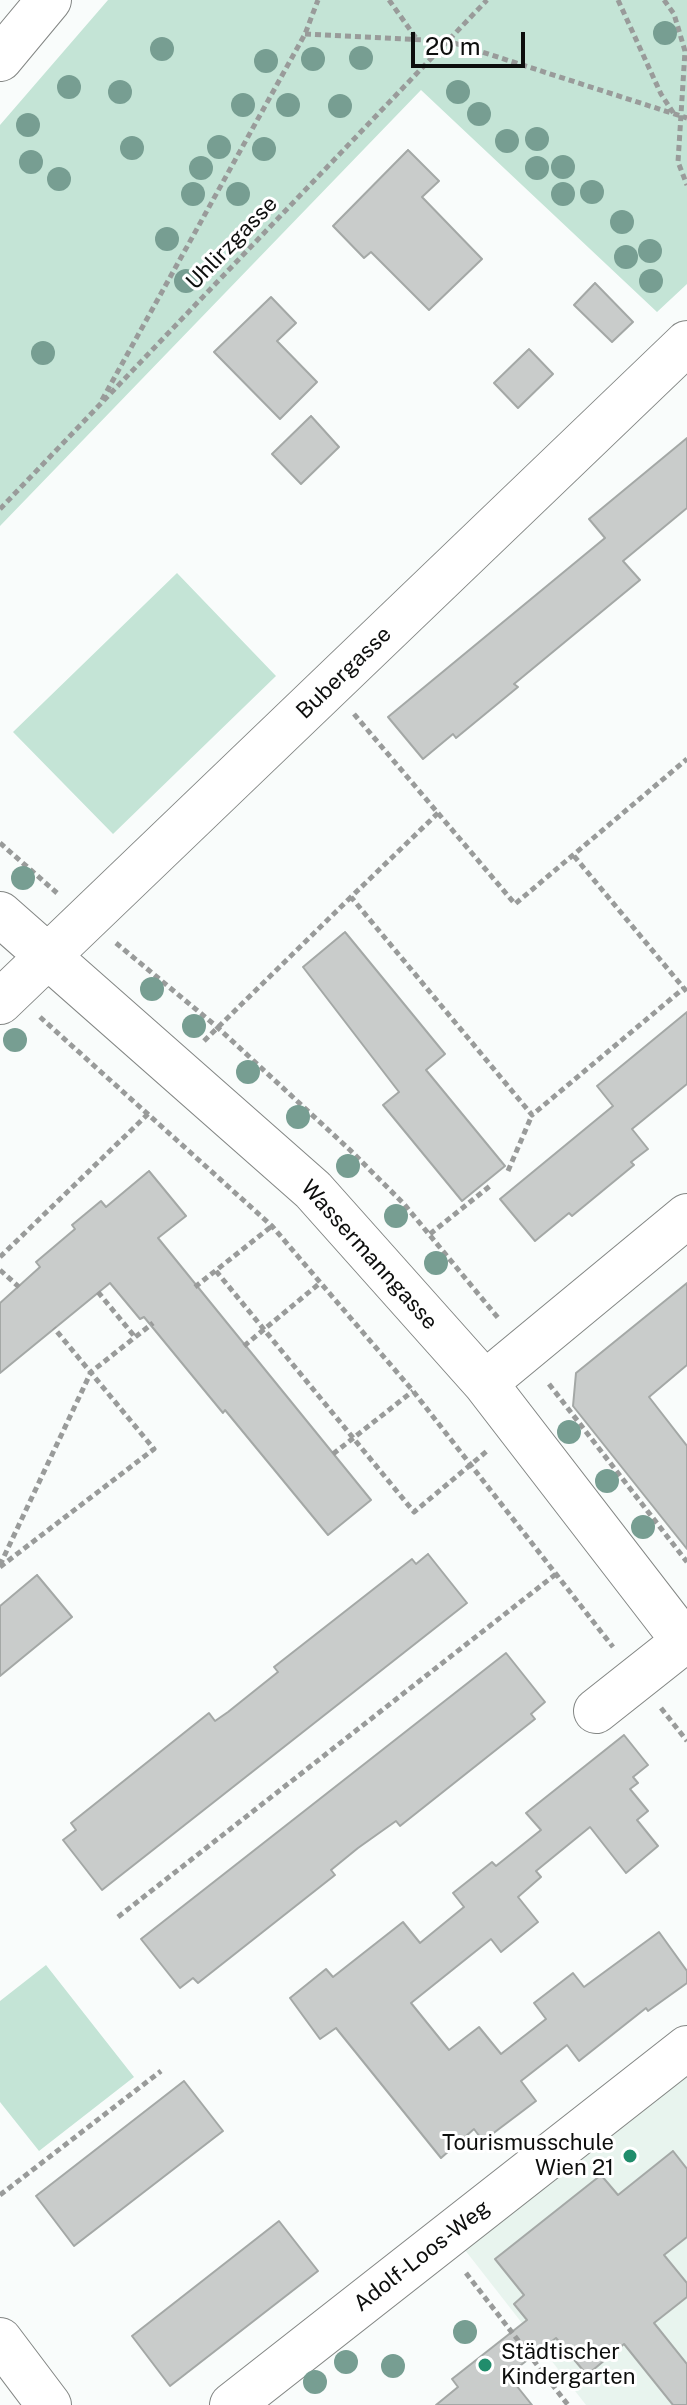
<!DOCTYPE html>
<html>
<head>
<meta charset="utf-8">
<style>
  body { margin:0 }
  #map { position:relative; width:687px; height:2405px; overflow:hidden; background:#f9fcfb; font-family:"Public Sans",sans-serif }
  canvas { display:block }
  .scale { position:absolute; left:411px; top:32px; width:114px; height:36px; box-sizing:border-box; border:4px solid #0d0e0d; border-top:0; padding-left:10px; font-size:24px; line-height:28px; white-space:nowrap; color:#0d0e0d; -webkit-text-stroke:6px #fff; paint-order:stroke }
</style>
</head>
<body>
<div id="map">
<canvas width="687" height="2405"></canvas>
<div class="scale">20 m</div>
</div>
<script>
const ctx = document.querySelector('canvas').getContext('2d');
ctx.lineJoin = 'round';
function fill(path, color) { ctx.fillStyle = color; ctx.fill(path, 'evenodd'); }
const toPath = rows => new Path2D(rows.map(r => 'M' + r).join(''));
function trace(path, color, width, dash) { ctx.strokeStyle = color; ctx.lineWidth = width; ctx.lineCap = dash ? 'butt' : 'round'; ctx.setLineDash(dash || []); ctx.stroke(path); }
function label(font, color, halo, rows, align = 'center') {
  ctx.font = font + ' "Public Sans",sans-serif'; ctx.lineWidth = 6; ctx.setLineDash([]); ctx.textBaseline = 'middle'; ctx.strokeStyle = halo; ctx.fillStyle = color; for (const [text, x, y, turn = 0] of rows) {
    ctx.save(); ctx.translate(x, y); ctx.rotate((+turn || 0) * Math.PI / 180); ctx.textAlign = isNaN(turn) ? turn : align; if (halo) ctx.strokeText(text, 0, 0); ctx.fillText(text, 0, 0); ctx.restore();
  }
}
fill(toPath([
  [687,2067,687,2405,586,2405,461,2245]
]), '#e8f4ee');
fill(toPath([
  [108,0,687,0,687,284,657,312,421,90,0,526,0,125],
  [177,573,276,676,113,834,13,732],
  [46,1965,134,2077,39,2151,0,2102,0,2001]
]), '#c4e4d6');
const building = toPath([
  [408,150,439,181,422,197,482,259,429,310,371,252,364,258,333,226,408,150],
  [595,283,633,322,612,342,574,305,595,283],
  [271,297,296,323,277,341,317,382,280,419,214,352,271,297],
  [529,349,553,374,518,408,494,383,529,349],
  [311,416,339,447,301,484,272,454,311,416],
  [687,438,687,508,623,561,640,580,514,684,518,687,456,738,453,734,423,759,388,717,605,538,589,519,687,438],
  [345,932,445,1054,426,1070,505,1166,462,1201,383,1105,399,1092,303,967,345,932],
  [687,1012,687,1084,632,1129,648,1149,631,1162,634,1165,572,1216,569,1213,535,1241,500,1199,613,1106,597,1086,687,1012],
  [149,1171,186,1216,158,1238,371,1500,328,1535,225,1410,223,1413,144,1317,140,1319,110,1283,0,1373,0,1303,40,1267,36,1262,75,1229,72,1225,101,1201,106,1207,149,1171],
  [687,1283,687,1365,649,1397,687,1446,687,1549,573,1406,576,1373,687,1283],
  [428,1554,467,1603,102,1890,63,1840,76,1830,71,1823,209,1713,215,1721,228,1712,278,1672,274,1667,412,1559,416,1564,428,1554],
  [37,1575,72,1617,0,1676,0,1606,37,1575],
  [506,1653,545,1702,531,1714,535,1719,400,1826,396,1821,358,1848,331,1870,335,1875,198,1983,193,1978,180,1988,141,1939,506,1653],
  [624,1735,648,1765,633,1777,638,1783,630,1789,648,1811,637,1820,658,1846,626,1873,590,1827,536,1871,541,1877,518,1897,538,1922,501,1952,491,1939,411,2003,449,2050,479,2027,501,2054,546,2019,534,2003,573,1973,584,1987,659,1932,687,1971,687,1983,648,2011,646,2008,579,2061,567,2045,521,2081,536,2101,483,2141,474,2129,441,2158,336,2028,320,2039,290,1998,326,1969,333,1977,403,1922,420,1943,464,1907,453,1893,492,1862,496,1866,541,1830,526,1813,624,1735],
  [184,2081,223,2131,74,2246,36,2196,184,2081],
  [673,2151,687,2169,687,2237,664,2255,687,2283,687,2297,654,2323,687,2364,687,2405,673,2405,624,2344,587,2375,556,2338,508,2375,532,2405,436,2405,458,2387,452,2379,527,2320,514,2304,524,2295,495,2259,601,2175,618,2195,673,2151],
  [279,2221,318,2271,170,2386,132,2336,279,2221]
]);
fill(building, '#c9cccb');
trace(building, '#a4a8a6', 2);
const minor = toPath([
  [0,59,49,0],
  [0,914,313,1190,485,1383,687,1645],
  [0,1002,687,343],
  [485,1383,687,1216],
  [596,1711,687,1639],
  [0,2340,49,2405],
  [232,2405,687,2048]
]);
trace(minor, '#838684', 46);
trace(toPath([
  [389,0,416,38],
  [618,0,661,94,674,114],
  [664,0,674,14,685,51,678,162,687,185],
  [305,34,448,41,687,118],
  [102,400,305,34,318,0],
  [0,509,487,0],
  [354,714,515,904,687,759],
  [438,813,351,897,532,1115,684,988],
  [0,843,57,893],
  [574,856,687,992],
  [116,943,216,1026,350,1150,404,1204,499,1319],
  [40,1017,272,1226,413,1391,613,1647],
  [204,1041,351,897],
  [508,1171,532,1115],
  [430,1234,490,1186],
  [0,1257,148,1114],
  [0,1270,19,1287],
  [216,1271,414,1512,487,1451],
  [195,1287,272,1226],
  [98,1292,135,1337],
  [244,1346,320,1283],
  [549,1384,687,1562],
  [333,1454,413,1391],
  [0,1565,91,1372,153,1323],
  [0,1567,154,1449,54,1328],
  [661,1708,687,1741],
  [118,1917,556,1574],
  [0,2195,161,2071],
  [466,2273,568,2405]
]), '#999b9a', 5, [6, 4]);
trace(minor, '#fff', 44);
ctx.fillStyle = '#779e92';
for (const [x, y] of [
  [665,33],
  [162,49],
  [361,58],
  [313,59],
  [266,61],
  [69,87],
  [120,92],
  [458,92],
  [243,105],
  [288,105],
  [340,106],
  [479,114],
  [28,125],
  [537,139],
  [507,141],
  [219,147],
  [132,148],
  [264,149],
  [31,162],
  [563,167],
  [201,168],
  [537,168],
  [59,179],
  [592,192],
  [193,194],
  [238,194],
  [563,194],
  [622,222],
  [167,239],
  [650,251],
  [626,257],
  [186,281],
  [651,281],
  [43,353],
  [23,878],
  [152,989],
  [194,1026],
  [15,1040],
  [248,1072],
  [298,1117],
  [348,1166],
  [396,1216],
  [436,1263],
  [569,1432],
  [607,1481],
  [643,1527],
  [465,2332],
  [346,2362],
  [393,2366],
  [315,2382]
]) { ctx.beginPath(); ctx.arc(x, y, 12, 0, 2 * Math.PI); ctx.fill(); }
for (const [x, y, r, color] of [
  [630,2156,8,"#218d6c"],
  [485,2365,8,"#218d6c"]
]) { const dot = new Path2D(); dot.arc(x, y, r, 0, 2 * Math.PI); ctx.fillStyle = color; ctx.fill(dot); trace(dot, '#fff', 3); }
label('22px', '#0d0e0d', '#fff', [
  ["Uhlirzgasse",232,243,-46],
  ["Bubergasse",344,673,-44],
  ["Wassermanngasse",369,1255,48],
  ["Adolf-Loos-Weg",422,2256,-38]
]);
label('22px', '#0d0e0d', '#fff', [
  ["Tourismusschule",614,2143],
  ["Wien 21",614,2168],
  ["Städtischer",501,2352,"left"],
  ["Kindergarten",501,2377,"left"]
], 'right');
</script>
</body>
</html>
